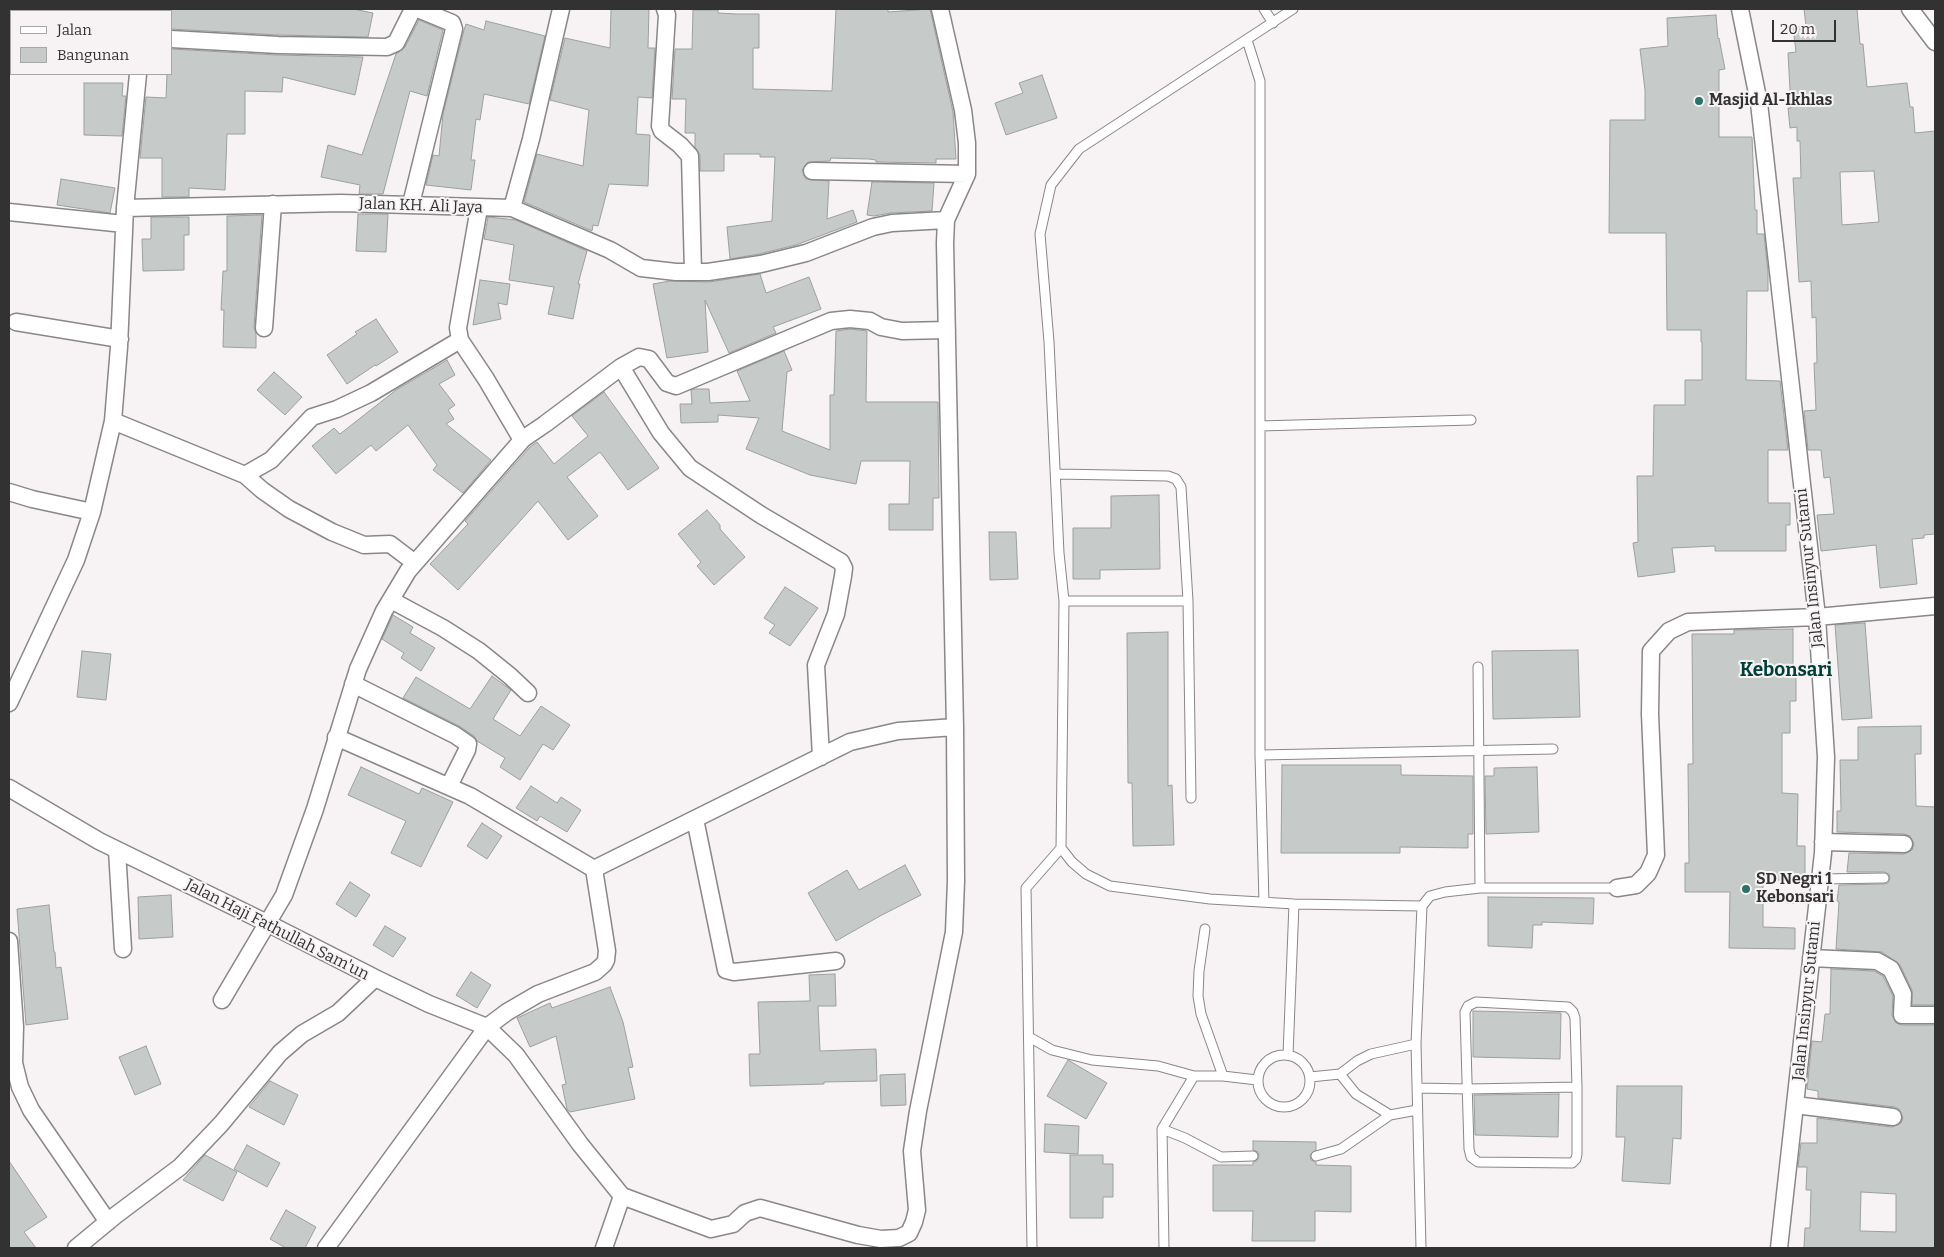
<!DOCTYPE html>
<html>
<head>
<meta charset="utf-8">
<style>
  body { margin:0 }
  #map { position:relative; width:1944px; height:1257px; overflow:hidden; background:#f7f3f5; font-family:Bitter,serif }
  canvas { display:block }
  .frame { position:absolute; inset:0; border:10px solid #333233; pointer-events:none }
  .legend { position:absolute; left:10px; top:10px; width:162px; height:65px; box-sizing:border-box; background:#f7f3f5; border:1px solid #a9a6a7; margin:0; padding:6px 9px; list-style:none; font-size:15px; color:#333233 }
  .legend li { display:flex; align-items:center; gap:10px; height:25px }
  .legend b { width:25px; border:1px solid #a9a6a7 }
  .scale { position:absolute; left:1772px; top:20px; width:64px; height:22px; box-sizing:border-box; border:2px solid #333233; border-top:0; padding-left:6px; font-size:15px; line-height:18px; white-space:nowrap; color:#333233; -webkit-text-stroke:4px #f7f3f5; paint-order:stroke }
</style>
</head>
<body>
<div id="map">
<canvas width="1944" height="1257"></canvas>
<div class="frame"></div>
<ul class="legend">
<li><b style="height:6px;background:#fff"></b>Jalan</li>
<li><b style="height:14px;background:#c6cbca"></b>Bangunan</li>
</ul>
<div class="scale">20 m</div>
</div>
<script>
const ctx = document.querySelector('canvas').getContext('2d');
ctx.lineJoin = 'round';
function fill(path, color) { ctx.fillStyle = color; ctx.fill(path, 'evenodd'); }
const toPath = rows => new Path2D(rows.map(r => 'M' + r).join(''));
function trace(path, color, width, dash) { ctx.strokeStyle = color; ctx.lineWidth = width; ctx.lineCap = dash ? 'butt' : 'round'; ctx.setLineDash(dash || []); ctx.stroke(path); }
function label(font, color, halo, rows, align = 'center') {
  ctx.font = font + ' Bitter,serif'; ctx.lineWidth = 4; ctx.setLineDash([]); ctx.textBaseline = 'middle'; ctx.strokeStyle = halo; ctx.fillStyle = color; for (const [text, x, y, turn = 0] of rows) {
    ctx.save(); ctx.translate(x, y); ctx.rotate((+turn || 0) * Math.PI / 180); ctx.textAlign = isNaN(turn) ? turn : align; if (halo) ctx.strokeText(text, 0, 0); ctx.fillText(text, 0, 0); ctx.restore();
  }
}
const building = toPath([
  [171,9,353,9,373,13,368,37,278,35,171,29,171,9],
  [611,9,649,9,648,48,655,48,652,98,638,97,636,134,650,135,648,186,609,184,598,226,593,225,592,231,524,202,537,154,583,166,589,110,550,100,565,38,610,48,611,9],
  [836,9,888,9,888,12,930,9,953,112,956,159,936,159,936,163,876,162,876,160,869,159,831,158,830,161,808,162,802,170,806,179,829,181,827,219,853,210,857,222,796,245,759,254,730,259,727,227,772,221,775,157,760,157,760,154,724,154,724,171,700,171,700,155,695,147,695,133,685,133,686,99,672,99,675,49,692,49,693,10,718,10,718,13,737,14,759,14,759,48,753,48,753,89,832,91,836,9],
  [1804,9,1857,9,1860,44,1863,44,1867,87,1907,83,1910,107,1913,107,1915,133,1935,131,1935,534,1924,535,1924,538,1912,539,1917,584,1880,588,1876,545,1821,551,1817,515,1834,514,1830,477,1824,478,1821,450,1808,450,1804,411,1816,410,1814,363,1817,363,1816,317,1812,318,1811,281,1799,282,1793,178,1801,178,1800,141,1797,141,1797,127,1790,128,1788,108,1791,108,1788,53,1796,52,1793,27,1806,26,1804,9],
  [1874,171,1879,222,1842,225,1840,172,1874,171],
  [1716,15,1718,39,1719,38,1725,69,1719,70,1719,137,1752,137,1755,210,1757,210,1757,234,1764,234,1768,272,1768,291,1747,291,1746,380,1780,381,1788,450,1768,450,1768,503,1790,503,1790,525,1786,525,1786,551,1715,551,1715,546,1672,548,1675,572,1638,577,1633,543,1638,542,1637,476,1653,476,1654,405,1685,405,1685,380,1702,380,1702,342,1701,342,1701,330,1667,330,1666,233,1609,233,1610,120,1645,120,1645,90,1640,49,1668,46,1667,18,1716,15],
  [419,20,443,30,427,96,410,91,383,194,359,194,360,185,321,177,328,145,362,155,396,54,405,47,419,20],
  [486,21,545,36,529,104,484,94,480,120,476,119,471,160,475,160,471,190,426,185,433,155,439,156,443,114,464,30,466,24,484,30,486,21],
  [171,49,277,55,363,57,355,95,283,77,282,92,245,91,245,134,227,134,225,190,189,188,189,197,162,197,162,158,140,158,146,97,166,98,167,74,171,74,171,49],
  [1042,75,1057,118,1006,135,995,103,1023,93,1019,83,1042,75],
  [84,83,123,83,122,96,126,96,122,136,84,135,84,83],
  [61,179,115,188,110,213,57,205,61,179],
  [872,182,934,183,932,211,891,213,874,216,867,215,872,182],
  [358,214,388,214,386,252,356,251,358,214],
  [262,215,254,327,256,334,256,348,223,347,224,310,221,310,223,271,227,271,227,216,262,215],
  [151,217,189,217,189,235,184,235,184,270,143,271,142,239,151,239,151,217],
  [488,217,516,220,587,251,578,284,580,284,573,319,548,314,554,287,509,280,514,245,484,239,488,217],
  [760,274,766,293,809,277,821,309,773,327,776,333,729,353,705,300,708,352,667,358,653,284,670,281,709,282,760,274],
  [480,280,510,284,507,305,498,303,501,319,473,325,480,280],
  [376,319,398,352,376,366,375,365,347,384,327,355,357,334,355,332,376,319],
  [850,329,867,331,866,402,938,402,939,498,933,498,933,530,889,530,889,504,909,504,910,461,861,461,856,484,810,475,746,449,759,418,718,415,718,422,681,423,680,404,692,404,691,390,694,389,709,389,710,403,750,401,737,371,784,351,792,370,787,372,782,431,830,450,830,395,834,395,836,331,850,329],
  [447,360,455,375,439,384,455,405,448,410,454,419,446,424,491,460,463,493,433,470,437,465,408,425,376,451,371,445,336,474,312,446,334,428,340,434,396,390,447,360],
  [274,372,302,397,285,415,257,390,274,372],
  [604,392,659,468,628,490,600,452,567,477,598,516,568,540,538,501,458,590,430,564,468,524,465,521,530,447,537,442,554,464,588,436,572,416,604,392],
  [1159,495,1160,569,1100,570,1100,579,1073,579,1073,528,1111,528,1111,496,1159,495],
  [707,510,720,525,720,529,745,557,714,585,697,566,701,562,678,534,707,510],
  [989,532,1016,532,1018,579,990,580,989,532],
  [785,587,818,608,790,646,769,633,775,625,764,618,785,587],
  [393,615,413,627,410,633,435,648,421,671,401,658,404,653,382,639,393,615],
  [1865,623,1872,718,1842,720,1835,625,1865,623],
  [1793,629,1793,668,1796,668,1796,701,1790,701,1790,733,1782,733,1782,793,1798,794,1797,846,1805,846,1805,880,1763,880,1763,927,1795,928,1795,949,1729,948,1730,892,1685,892,1685,863,1689,863,1688,764,1693,764,1692,634,1734,634,1734,630,1793,629],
  [1168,632,1168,786,1172,785,1174,845,1133,846,1132,783,1128,783,1127,633,1168,632],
  [1578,650,1580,717,1493,719,1492,651,1578,650],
  [82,651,111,654,106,700,77,697,82,651],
  [492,676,511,690,493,719,520,736,541,706,570,725,553,750,543,744,520,780,500,767,505,758,477,741,474,736,459,726,403,698,416,677,470,709,492,676],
  [1921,726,1921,754,1915,754,1916,806,1935,807,1935,1005,1912,1005,1912,990,1900,965,1882,952,1836,949,1839,902,1837,901,1839,885,1884,884,1888,883,1890,878,1889,874,1884,872,1847,872,1849,853,1904,854,1912,850,1914,844,1910,836,1904,834,1837,832,1837,811,1841,811,1840,760,1858,760,1858,727,1921,726],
  [1282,765,1401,765,1401,775,1473,776,1473,834,1468,834,1468,848,1400,847,1400,853,1281,853,1282,765],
  [361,767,419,794,422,788,453,802,421,867,391,853,406,821,348,795,361,767],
  [1537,767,1539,832,1486,834,1485,776,1494,776,1494,768,1537,767],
  [531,786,557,803,561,797,581,810,567,832,540,816,537,821,516,808,531,786],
  [482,823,502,836,487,859,467,846,482,823],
  [905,865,921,895,880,916,836,941,808,893,847,870,859,890,905,865],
  [350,882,370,895,356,917,336,904,350,882],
  [171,895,173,937,139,939,138,897,171,895],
  [1488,897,1594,898,1593,924,1542,922,1542,925,1533,925,1532,948,1488,946,1488,897],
  [49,905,54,952,55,952,56,968,61,967,68,1019,26,1025,17,909,49,905],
  [385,926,406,938,393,957,373,945,385,926],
  [1831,969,1874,971,1883,976,1893,996,1892,1015,1896,1023,1902,1025,1935,1025,1935,1248,1804,1248,1805,1228,1810,1228,1811,1190,1806,1190,1807,1167,1798,1167,1801,1143,1817,1143,1817,1118,1892,1127,1901,1123,1903,1118,1899,1109,1895,1107,1818,1098,1818,1091,1807,1089,1812,1041,1822,1042,1825,1014,1830,1014,1831,969],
  [1861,1192,1896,1194,1896,1232,1860,1231,1861,1192],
  [471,972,491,985,477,1008,456,995,471,972],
  [835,974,836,1006,818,1006,820,1051,876,1049,877,1081,824,1082,824,1084,750,1086,749,1054,760,1054,758,1002,810,1001,809,975,835,974],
  [610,987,623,1022,633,1067,628,1068,635,1099,570,1112,567,1109,562,1085,566,1084,556,1036,530,1047,517,1018,550,1003,552,1008,610,987],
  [1473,1011,1561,1013,1560,1059,1473,1057,1473,1011],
  [146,1046,161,1084,135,1095,119,1057,146,1046],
  [1068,1060,1107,1083,1086,1119,1047,1096,1068,1060],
  [905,1074,906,1105,881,1106,880,1075,905,1074],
  [270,1081,298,1095,284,1125,249,1107,270,1081],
  [1617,1086,1682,1086,1681,1139,1673,1138,1670,1184,1622,1181,1625,1137,1616,1137,1617,1086],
  [1559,1094,1558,1137,1475,1135,1474,1095,1559,1094],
  [1045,1124,1079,1126,1078,1154,1044,1152,1045,1124],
  [1253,1141,1316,1142,1316,1150,1310,1155,1311,1160,1316,1162,1316,1165,1351,1166,1351,1212,1315,1211,1315,1241,1252,1241,1253,1211,1213,1211,1213,1165,1253,1165,1253,1162,1257,1161,1259,1156,1258,1152,1253,1150,1253,1141],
  [247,1145,280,1163,267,1187,234,1169,247,1145],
  [205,1155,237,1172,223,1201,183,1180,205,1155],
  [1070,1155,1103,1155,1103,1164,1113,1164,1113,1197,1103,1197,1103,1218,1070,1218,1070,1155],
  [9,1161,47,1217,24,1232,36,1248,9,1248,9,1161],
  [286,1210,316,1227,305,1248,286,1248,270,1239,286,1210]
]);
fill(building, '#c6cbca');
trace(building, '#9ba09f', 1);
const lane = toPath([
  [1264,9,1273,23],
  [1247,40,1260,81,1260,755,1264,902],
  [1260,426,1471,420],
  [1056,474,1168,476,1176,479,1181,487,1188,601],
  [1064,601,1059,553,1049,342,1040,234,1051,185,1079,149,1293,9],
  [1478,667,1480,888],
  [1260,755,1553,749],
  [1191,798,1188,601,1064,601,1061,848,1072,862,1086,874,1110,886,1210,899,1294,904,1422,906,1430,896,1445,892,1480,888,1617,888],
  [1820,879,1884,878],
  [1789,898,1818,898],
  [1205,929,1199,971,1198,996,1201,1014,1223,1076],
  [1476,1002,1568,1007,1573,1012,1575,1018,1577,1087,1577,1154,1576,1159,1572,1163,1478,1162,1471,1157,1469,1149,1465,1012,1468,1006,1476,1002],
  [1029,1037,1052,1050,1092,1060,1158,1066,1194,1076,1223,1076,1257,1080],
  '1258 1081a26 26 0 1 1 52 0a26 26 0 1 1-52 0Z',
  [1288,1055,1294,904],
  [1340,1074,1356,1094,1390,1115],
  [1310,1077,1340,1074,1357,1061,1371,1054,1416,1044],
  [1418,1088,1468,1089,1577,1087],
  [1162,1129,1185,1138,1221,1157,1253,1156],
  [1316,1156,1341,1149,1390,1115,1417,1110],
  [1032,1248,1026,888,1061,848],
  [1164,1248,1162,1129,1194,1076],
  [1421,1248,1416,1044,1422,906]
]);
const street = toPath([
  [665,9,667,15,660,126,662,131,680,145,690,156,693,272],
  [1740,9,1759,103,1817,617,1826,757,1823,853,1779,1248],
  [1910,9,1935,42],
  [9,20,11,20],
  [171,39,278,45,387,47,396,43,413,9],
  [812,171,967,174],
  [411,204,454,29,452,23,418,9],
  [125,208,341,203,512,208,531,139,561,9],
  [479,208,458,328,460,340,486,379,519,435,523,439],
  [512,208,610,250,641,268,676,272,708,272,761,264,806,253,873,227,892,223,946,220],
  [9,212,124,224],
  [16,322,120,339],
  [264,328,273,204],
  [621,367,661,433,690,468,761,515,841,562,844,568,843,576,836,614,816,665,821,757],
  [113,421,245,475,262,490,289,509,332,532,364,545,390,544,415,563],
  [245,475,271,460,312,417,337,409,371,393,460,340],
  [9,492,32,499,92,512],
  [391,600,443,628,479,651,510,676,528,693],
  [353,684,455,735,468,744,467,750,449,786],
  [9,703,76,560,92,512,113,421,119,347,125,208,138,74],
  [336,737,470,796,594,869,850,742,898,731,955,727],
  [9,788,99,841,269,924,375,978,429,1004,487,1027,516,1055,580,1144,622,1196,711,1229,733,1224,745,1213,760,1208,858,1235,881,1239,899,1238,909,1233,914,1222,917,1210,912,1151,918,1111,954,932,956,881,955,727,945,243,946,220,967,174,967,143,963,110,940,9],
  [695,819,726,970,734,972,836,961],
  [1823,842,1904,844],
  [117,850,123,949],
  [1617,888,1636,885,1648,873,1656,855,1650,714,1651,651,1669,631,1688,622,1817,617,1935,606],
  [9,941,15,1027,14,1063,20,1087,31,1110,108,1222],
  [1811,958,1877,961,1891,969,1903,994,1902,1015,1935,1015],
  [222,1000,284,895,315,809,358,669,384,611,408,571,523,439,545,424,621,367,639,357,649,359,667,383,676,386,831,321,850,319,870,321,881,327,902,331,947,330],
  [1795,1105,1893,1117],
  [76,1248,116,1215,180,1167,221,1124,280,1053,302,1034,338,1013,375,978],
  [326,1248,487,1027,507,1012,538,994,595,972,604,964,606,960,607,951,594,869],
  [604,1248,622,1196]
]);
trace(lane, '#8a8689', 11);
trace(street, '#8a8689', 19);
trace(lane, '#fff', 9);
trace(street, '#fff', 16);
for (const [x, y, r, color] of [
  [1699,101,5,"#2b7267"],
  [1746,889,5,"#2b7267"]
]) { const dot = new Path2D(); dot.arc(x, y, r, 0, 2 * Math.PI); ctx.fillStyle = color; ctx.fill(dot); trace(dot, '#f7f3f5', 2); }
label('bold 16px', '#333233', '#f7f3f5', [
  ["Masjid Al-Ikhlas",1709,101],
  ["SD Negri 1",1756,880],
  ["Kebonsari",1756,898]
], 'left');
label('16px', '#333233', '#f7f3f5', [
  ["Jalan KH. Ali Jaya",421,206,2],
  ["Jalan Insinyur Sutami",1810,568,-96],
  ["Jalan Haji Fathullah Sam'un",277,930,27],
  ["Jalan Insinyur Sutami",1807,1001,-84]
]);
label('bold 19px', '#003f38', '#f7f3f5', [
  ["Kebonsari",1786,671]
]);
</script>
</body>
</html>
